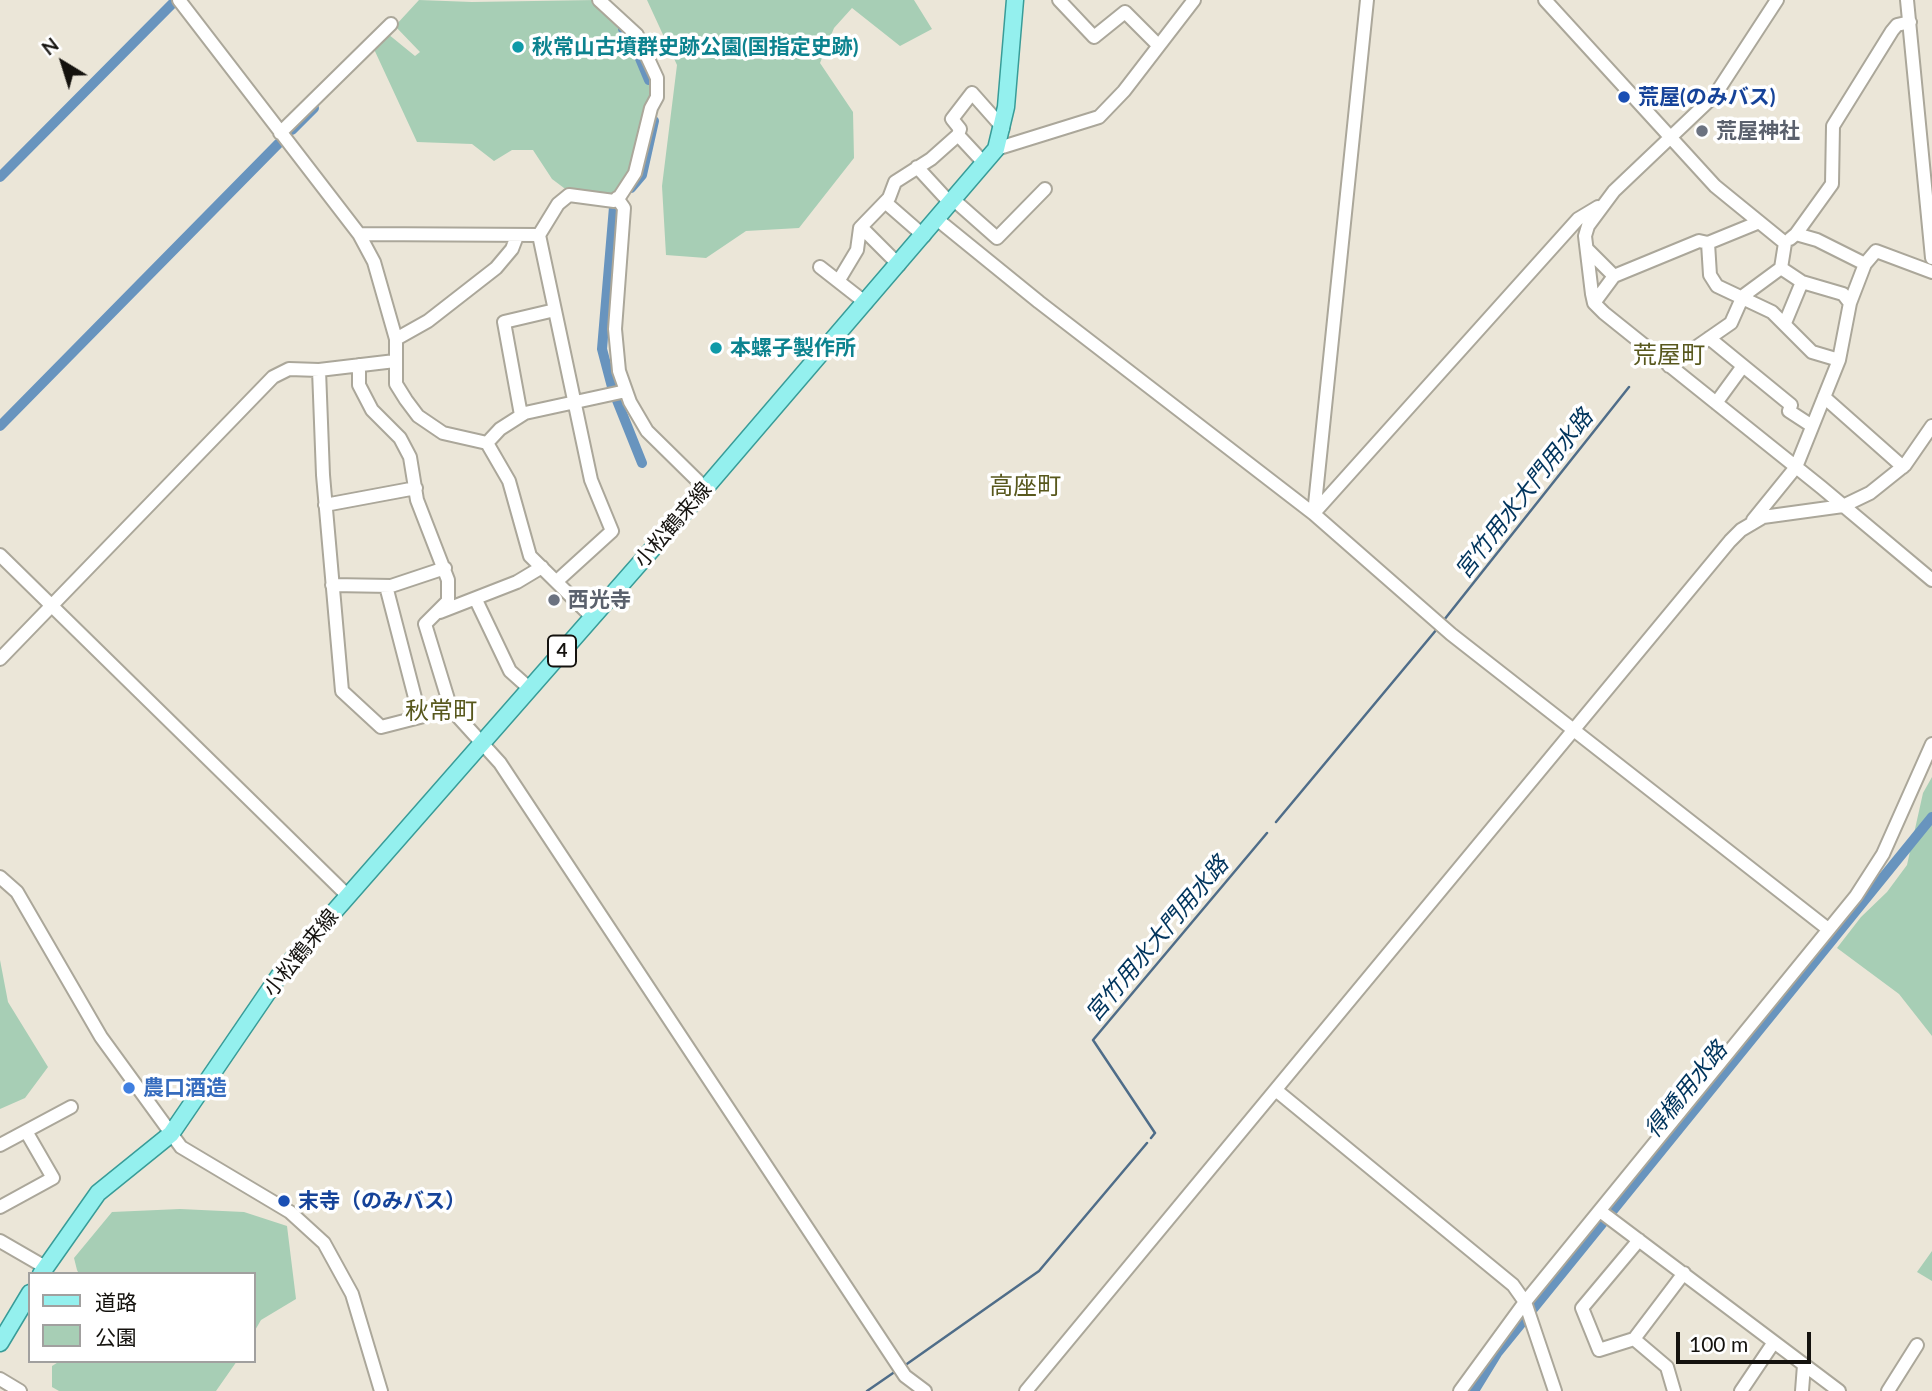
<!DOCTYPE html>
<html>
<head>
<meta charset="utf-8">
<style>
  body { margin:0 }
  #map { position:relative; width:1932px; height:1391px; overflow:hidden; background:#ebe6d8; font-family:Lato,"Noto Sans JP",sans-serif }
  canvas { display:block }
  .legend { position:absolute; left:28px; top:1272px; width:228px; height:91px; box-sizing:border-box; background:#fff; border:2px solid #a1a09f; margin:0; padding:9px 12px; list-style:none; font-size:21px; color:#14120e }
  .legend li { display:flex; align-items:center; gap:14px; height:35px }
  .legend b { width:35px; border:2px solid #a1a09f }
  .north { position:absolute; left:28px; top:28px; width:70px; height:70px; -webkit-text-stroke:5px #fff; paint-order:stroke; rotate:322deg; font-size:19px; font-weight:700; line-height:28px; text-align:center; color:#14120e }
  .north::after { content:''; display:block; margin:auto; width:24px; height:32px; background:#14120e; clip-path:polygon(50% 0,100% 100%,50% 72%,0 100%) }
  .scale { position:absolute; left:1676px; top:1332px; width:135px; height:32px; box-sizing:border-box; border:4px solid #14120e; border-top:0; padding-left:9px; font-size:21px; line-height:24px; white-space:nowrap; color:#14120e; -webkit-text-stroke:5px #fff; paint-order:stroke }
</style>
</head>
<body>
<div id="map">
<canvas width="1932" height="1391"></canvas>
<ul class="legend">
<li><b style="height:9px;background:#94f0ee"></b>道路</li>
<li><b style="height:19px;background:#a7ceb5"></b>公園</li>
</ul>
<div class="north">N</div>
<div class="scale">100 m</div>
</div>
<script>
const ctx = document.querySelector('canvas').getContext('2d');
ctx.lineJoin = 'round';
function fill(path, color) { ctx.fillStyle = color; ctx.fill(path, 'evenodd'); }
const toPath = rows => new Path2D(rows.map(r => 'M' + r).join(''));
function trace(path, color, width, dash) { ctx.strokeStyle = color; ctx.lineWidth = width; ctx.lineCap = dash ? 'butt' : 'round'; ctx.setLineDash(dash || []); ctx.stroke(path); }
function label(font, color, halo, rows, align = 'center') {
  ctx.font = font + ' Lato,"Noto Sans JP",sans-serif'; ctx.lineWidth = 7; ctx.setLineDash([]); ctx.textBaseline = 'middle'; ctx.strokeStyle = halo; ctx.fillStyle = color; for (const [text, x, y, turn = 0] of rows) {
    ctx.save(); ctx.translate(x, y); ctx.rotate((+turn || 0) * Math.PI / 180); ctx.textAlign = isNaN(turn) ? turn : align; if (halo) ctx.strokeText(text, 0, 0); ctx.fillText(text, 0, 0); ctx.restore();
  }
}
fill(toPath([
  [419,0,472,2,596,0,637,45,651,79,649,107,635,168,613,197,568,191,552,179,533,150,512,150,494,161,472,144,417,142,373,47,388,34,415,56,420,52,395,26],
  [647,0,914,0,932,29,900,46,852,8,834,28,820,63,853,112,854,158,799,228,746,231,706,258,666,255,662,186,677,65],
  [1932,777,1932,1036,1899,994,1837,948,1861,917,1887,892,1907,865,1923,793],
  [0,960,8,1002,48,1067,25,1098,0,1109],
  [180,1209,244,1212,287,1226,296,1299,261,1320,254,1332,254,1274,79,1274,77,1270,74,1258,112,1212],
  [1932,1251,1932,1281,1917,1272],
  [60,1361,237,1361,216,1391,59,1391,52,1387,52,1366]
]), '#a7ceb5');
trace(toPath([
  [1444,620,1629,387],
  [1276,822,1437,629],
  [1151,1138,1155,1133,1093,1040,1267,833],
  [904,1366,1039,1271,1147,1143],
  [867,1391,896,1371]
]), '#4f6d89', 2.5);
trace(toPath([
  [623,29,631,37,649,80],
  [292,130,314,108],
  [0,177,174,2],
  [631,188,642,175,654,121],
  [612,387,602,349,614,207],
  [616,398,642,463],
  [0,426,279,143],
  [1474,1391,1498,1352,1932,817]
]), '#6894be', 10);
const minor = toPath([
  [179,0,359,234,374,262,396,339,396,384,406,400,418,416,443,433,487,443,509,481,530,556,592,617],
  [1059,0,1094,37,1125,12,1158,45],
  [1545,0,1715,186,1785,243,1781,268,1802,282,1843,294,1850,303,1839,360,1796,467,1753,520],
  [1777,0,1715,95,1614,191,1588,226,1585,236,1592,294,1594,303,1604,313,1821,487,1932,580],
  [1907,0,1932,258],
  [280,133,391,24],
  [958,135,984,163],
  [996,149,1099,117,1124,91,1194,0],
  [917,167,951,204],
  [617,198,624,208,615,329,619,371,630,402,647,431,705,488],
  [954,200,997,238,1045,189],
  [885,202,924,236],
  [938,220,1039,302,1314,514,1451,634,1828,929],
  [1757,223,1708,243,1710,275,1717,286,1772,312,1812,352,1839,360],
  [861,227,899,265],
  [359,234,539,235],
  [1796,234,1832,184,1833,126,1892,31,1897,25,1910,22],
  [1790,239,1796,234,1817,240,1865,264],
  [1587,249,1614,276],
  [820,267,866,303],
  [839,280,857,250,860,228,889,198,895,182,931,159,958,135,960,129,952,119,972,93,1003,128],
  [1594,303,1614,276,1699,241,1708,243],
  [1850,303,1865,264,1876,251,1932,272],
  [1785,323,1802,282],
  [1709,338,1791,405,1789,411,1812,426],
  [396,339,428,321,496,268,512,249,517,236],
  [359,365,359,385,372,410,400,438,410,457,417,500,448,580,448,601,425,624,451,709,500,763,905,1376,925,1391],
  [1669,366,1731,323,1743,296,1781,268],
  [319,370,323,475,342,691,381,727,451,709],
  [1824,397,1903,467],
  [1716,403,1743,366],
  [521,415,504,322,555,310],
  [487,443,500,429,525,413,626,391],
  [325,505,416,488],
  [1314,513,1578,219,1598,207],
  [1314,514,1367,0],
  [0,555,348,896],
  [557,581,612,531,591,480,539,235,558,204,569,195,614,201,620,196,635,173,651,108,657,97,657,78,637,35,599,0],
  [332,585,391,586,445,568],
  [386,586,420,717],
  [476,600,510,671,529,688],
  [440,612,517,582,542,567],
  [0,659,273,377,289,369,319,370,395,361],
  [0,877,17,892,101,1037,181,1147,290,1212,324,1243,352,1294,381,1391],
  [1277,1091,1513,1285,1525,1302,1555,1391],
  [0,1145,71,1107],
  [0,1207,53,1178,27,1133],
  [1600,1211,1839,1391],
  [1639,1240,1582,1308,1599,1350,1634,1339,1667,1367,1674,1391],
  [0,1241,45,1267],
  [1634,1339,1684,1273],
  [0,1379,20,1391],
  [1026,1391,1730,541,1741,530,1763,517,1843,506,1870,493,1905,465,1932,426],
  [1460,1391,1525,1302,1856,896,1883,854,1932,744],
  [1741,1391,1774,1342],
  [1802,1391,1804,1365],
  [1888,1391,1917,1345]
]);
const major = toPath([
  [41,1274,98,1193,171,1134,283,970,690,506,996,149,1006,107,1015,0],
  [0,1343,30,1293]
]);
trace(minor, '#aba79a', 16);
trace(major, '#389c98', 19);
trace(minor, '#fff', 12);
trace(major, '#94f0ee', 16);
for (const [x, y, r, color] of [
  [518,47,7,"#0f9aa8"],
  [1624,97,7,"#1a4fb4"],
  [1702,131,7,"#6b7280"],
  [716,348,7,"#0f9aa8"],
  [554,600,7,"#6b7280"],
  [129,1088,7,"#3f7fe0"],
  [284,1201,7,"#1a4fb4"]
]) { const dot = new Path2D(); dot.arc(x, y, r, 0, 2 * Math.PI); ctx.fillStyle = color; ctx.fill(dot); trace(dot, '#fff', 2.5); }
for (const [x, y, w] of [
  [562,651,28]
]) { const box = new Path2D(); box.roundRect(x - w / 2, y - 15.5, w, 31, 5); ctx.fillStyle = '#fff'; ctx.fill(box); trace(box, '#14120e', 2); }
label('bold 19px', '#14120e', null, [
  ["4",562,651]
]);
label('bold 21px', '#0d838f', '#fff', [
  ["秋常山古墳群史跡公園(国指定史跡)",532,47],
  ["本螺子製作所",730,348]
], 'left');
label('bold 21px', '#164399', '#fff', [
  ["荒屋(のみバス)",1638,97],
  ["末寺（のみバス）",298,1201]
], 'left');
label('bold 21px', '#5b616d', '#fff', [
  ["荒屋神社",1716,131],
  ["西光寺",568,600]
], 'left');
label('21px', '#14120e', '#fff', [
  ["小松鶴来線",673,525,-49],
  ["小松鶴来線",301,953,-51]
]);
label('bold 21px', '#366cbe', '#fff', [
  ["農口酒造",143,1088]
], 'left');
label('italic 23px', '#00345c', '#fff', [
  ["宮竹用水大門用水路",1524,494,-52],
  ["宮竹用水大門用水路",1157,939,-50],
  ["得橋用水路",1686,1090,-51]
]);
label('24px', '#58581d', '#fff', [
  ["荒屋町",1669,355],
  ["高座町",1025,486],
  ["秋常町",441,711]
]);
</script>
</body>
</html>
